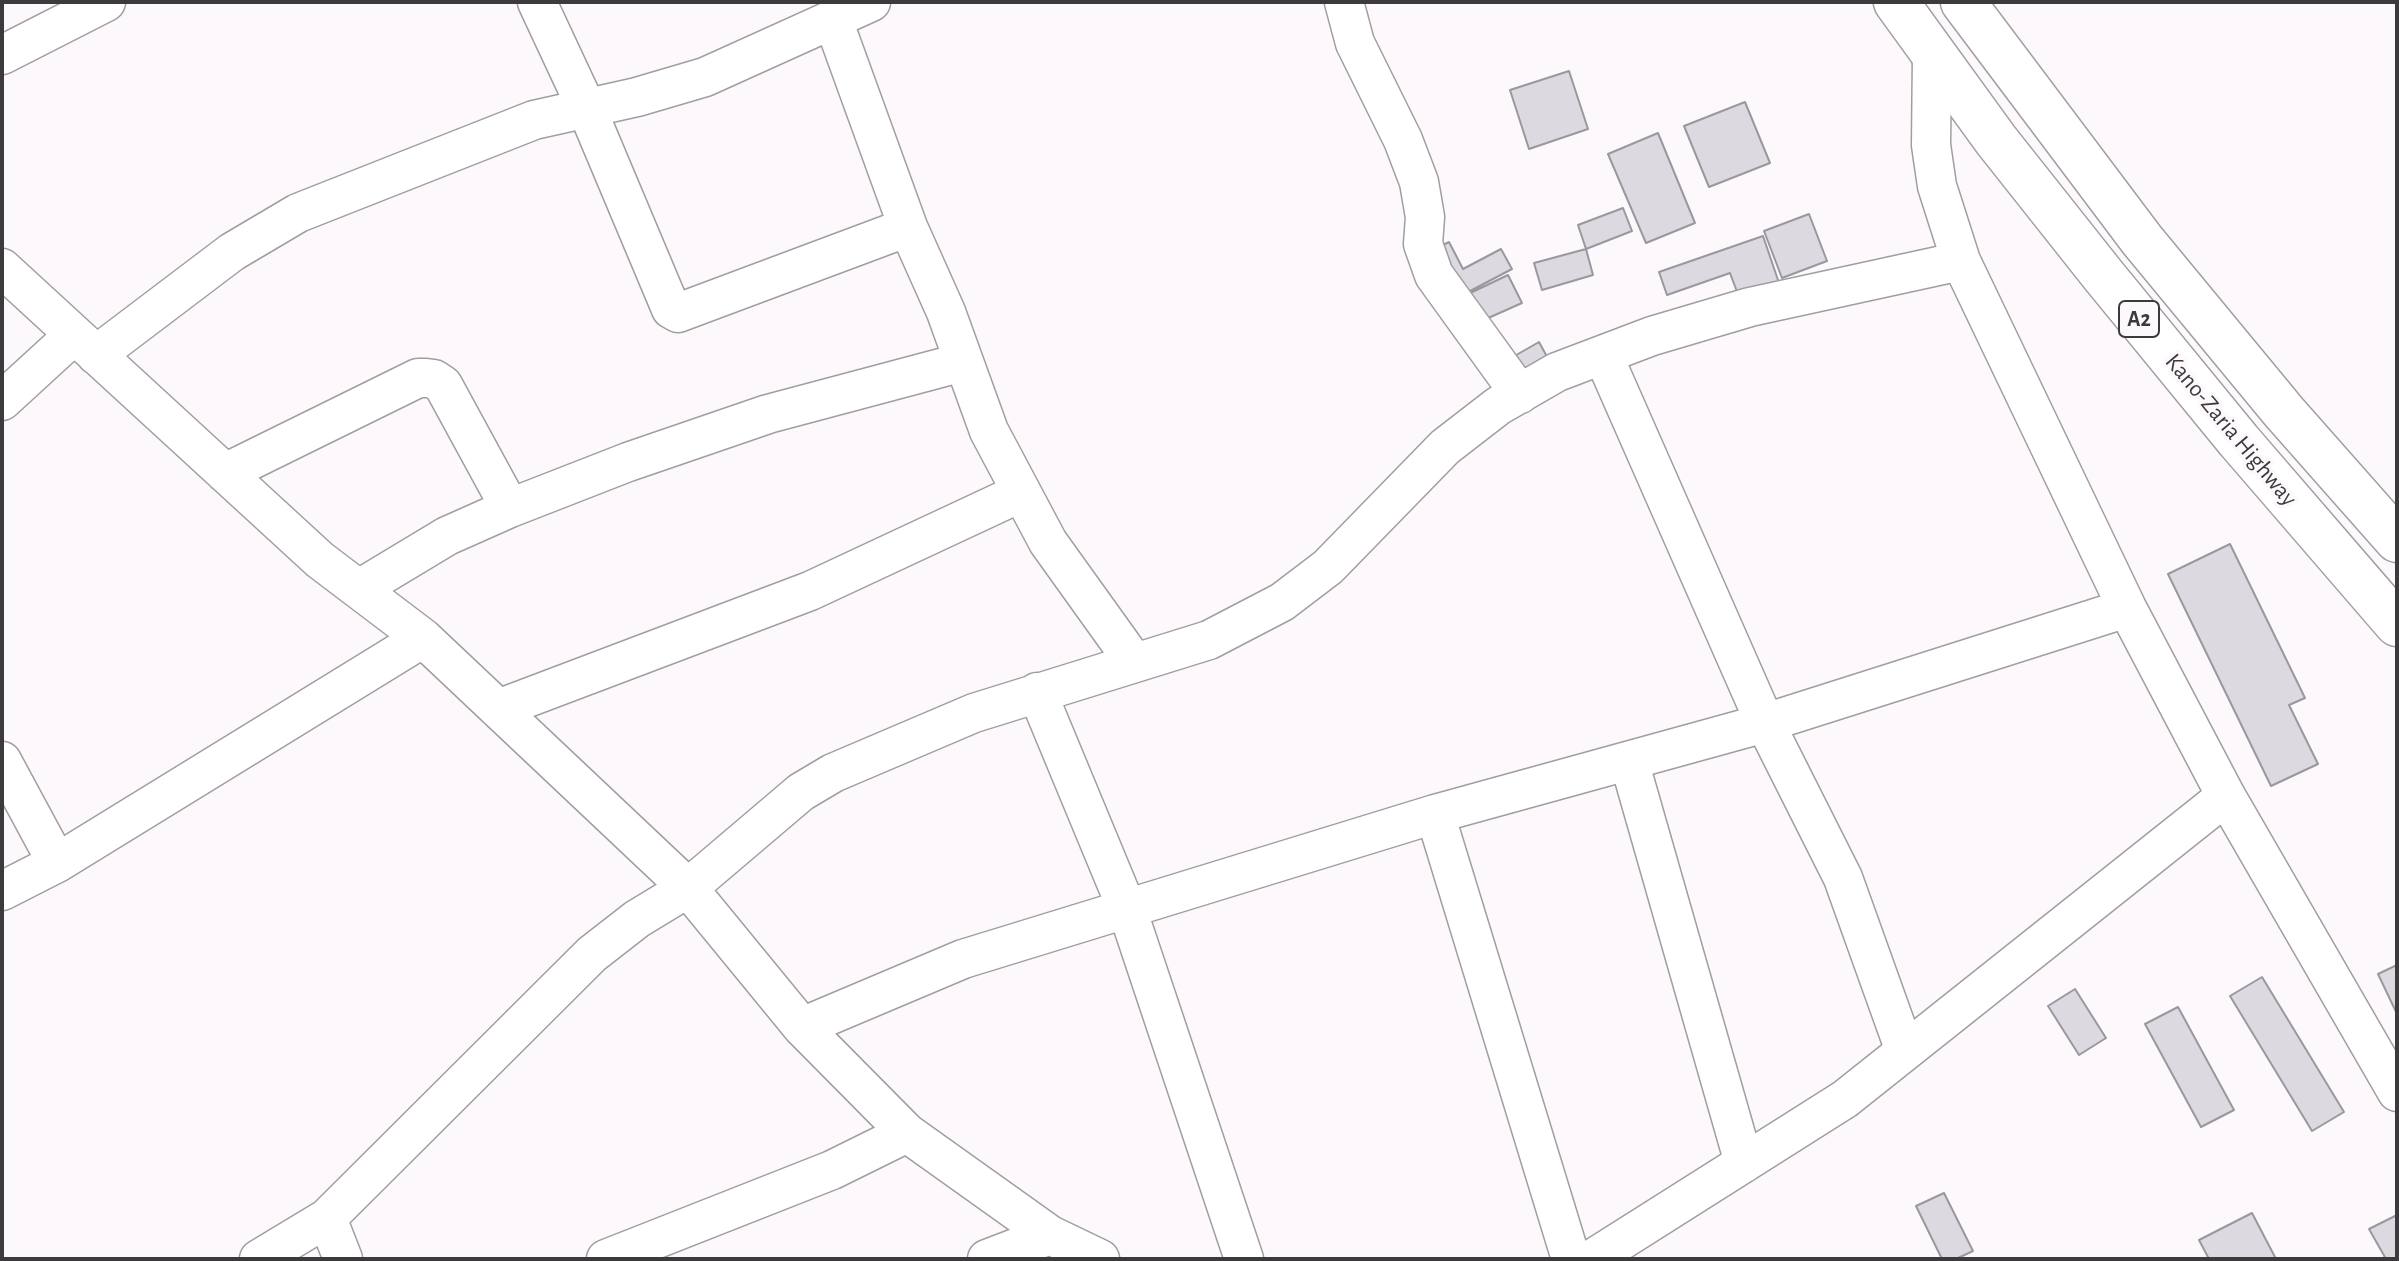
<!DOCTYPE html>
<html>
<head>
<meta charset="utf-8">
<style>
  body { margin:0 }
  #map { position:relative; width:2399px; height:1261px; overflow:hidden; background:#fcf8fc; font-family:"Alegreya Sans",sans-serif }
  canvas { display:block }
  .frame { position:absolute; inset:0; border:4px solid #3c3a3c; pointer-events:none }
</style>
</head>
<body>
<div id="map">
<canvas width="2399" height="1261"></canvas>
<div class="frame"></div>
</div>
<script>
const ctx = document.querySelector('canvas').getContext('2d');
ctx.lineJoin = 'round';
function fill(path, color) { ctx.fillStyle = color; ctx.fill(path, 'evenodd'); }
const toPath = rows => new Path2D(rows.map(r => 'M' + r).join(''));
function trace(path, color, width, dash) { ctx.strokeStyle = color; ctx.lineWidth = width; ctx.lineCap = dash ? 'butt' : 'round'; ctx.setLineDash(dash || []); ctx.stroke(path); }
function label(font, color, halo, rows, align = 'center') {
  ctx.font = font + ' "Alegreya Sans",sans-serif'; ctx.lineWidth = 7; ctx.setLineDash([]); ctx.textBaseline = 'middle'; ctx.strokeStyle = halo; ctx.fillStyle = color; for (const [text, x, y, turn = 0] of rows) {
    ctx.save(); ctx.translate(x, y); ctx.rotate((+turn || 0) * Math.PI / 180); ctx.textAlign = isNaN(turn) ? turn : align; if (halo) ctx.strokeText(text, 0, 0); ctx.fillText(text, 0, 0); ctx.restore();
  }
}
const building = toPath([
  [1569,71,1588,129,1529,149,1510,90,1569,71],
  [1745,102,1770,163,1709,187,1684,126,1745,102],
  [1658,133,1695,223,1646,243,1608,154,1658,133],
  [1623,208,1632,231,1586,249,1578,225,1623,208],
  [1809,214,1827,261,1782,278,1764,231,1809,214],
  [1763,236,1779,283,1739,297,1730,273,1667,295,1659,272,1763,236],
  [1449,242,1463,269,1501,249,1512,269,1455,299,1431,251,1449,242],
  [1586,249,1593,275,1542,290,1534,263,1586,249],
  [1508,275,1522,303,1477,323,1464,296,1508,275],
  [1539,342,1551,364,1516,383,1504,362,1539,342],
  [2230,544,2305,698,2289,705,2318,764,2271,786,2168,574,2230,544],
  [2397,965,2397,1014,2378,974,2397,965],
  [2262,977,2344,1112,2312,1131,2230,996,2262,977],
  [2075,989,2106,1038,2079,1055,2048,1006,2075,989],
  [2178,1007,2234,1110,2201,1127,2145,1024,2178,1007],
  [1944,1193,1973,1251,1956,1259,1942,1259,1916,1206,1944,1193],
  [2252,1213,2276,1259,2209,1259,2199,1240,2252,1213],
  [2397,1215,2397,1259,2386,1259,2369,1229,2397,1215]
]);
fill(building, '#dcdae0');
trace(building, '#9a989d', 2);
const street = toPath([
  [537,2,586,107,671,309,678,313,908,227],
  [1344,2,1355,43,1403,140,1419,182,1425,217,1423,244,1434,275,1520,394],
  [833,20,908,227,946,312,989,431,1048,542,1134,662],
  [2,55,106,2],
  [1932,55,1931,145,1937,186,1961,261,2127,608,2226,796,2397,1092],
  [2,268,320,560,423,638,688,888,802,1027,907,1133,1050,1235,1100,1259],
  [96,355,232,252,298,213,534,120,637,97,705,77,871,2],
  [1603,355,1765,723,1843,878,1905,1051],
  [2,401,74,335],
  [225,473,418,378,426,378,434,379,443,385,510,508],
  [359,589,447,536,510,508,628,462,768,414,963,362],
  [1037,692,1127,909,1244,1259],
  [498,709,810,591,1020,493],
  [2,761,57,863],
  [1629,761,1744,1163],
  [1435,814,1571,1259],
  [2,891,57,863,423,638],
  [802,1027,963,959,1435,814,1765,723,2127,608],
  [327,1218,343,1259],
  [259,1259,327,1218,592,954,637,919,688,888,801,792,833,773,974,713,1209,640,1282,602,1328,567,1445,447,1498,406,1557,372,1652,336,1750,307,1961,261],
  [606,1259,832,1170,907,1133],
  [987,1259,1050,1235],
  [1592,1259,1845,1099,2226,796]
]);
const highway = toPath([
  [1896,2,1996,140,2103,275,2239,441,2397,624],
  [1963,2,2142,240,2284,412,2397,540]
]);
trace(street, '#a19ea2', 41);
trace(highway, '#a19ea2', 47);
trace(street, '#fff', 38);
trace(highway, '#fff', 44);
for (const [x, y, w] of [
  [2139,319,40]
]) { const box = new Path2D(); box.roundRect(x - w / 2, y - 18, w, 36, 6); ctx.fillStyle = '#fcf8fc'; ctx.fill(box); trace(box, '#3c3a3c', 2); }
label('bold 22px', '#3c3a3c', null, [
  ["A2",2139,319]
]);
label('24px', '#3c3a3c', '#fcf8fc', [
  ["Kano-Zaria Highway",2231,430,50]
]);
</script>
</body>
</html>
